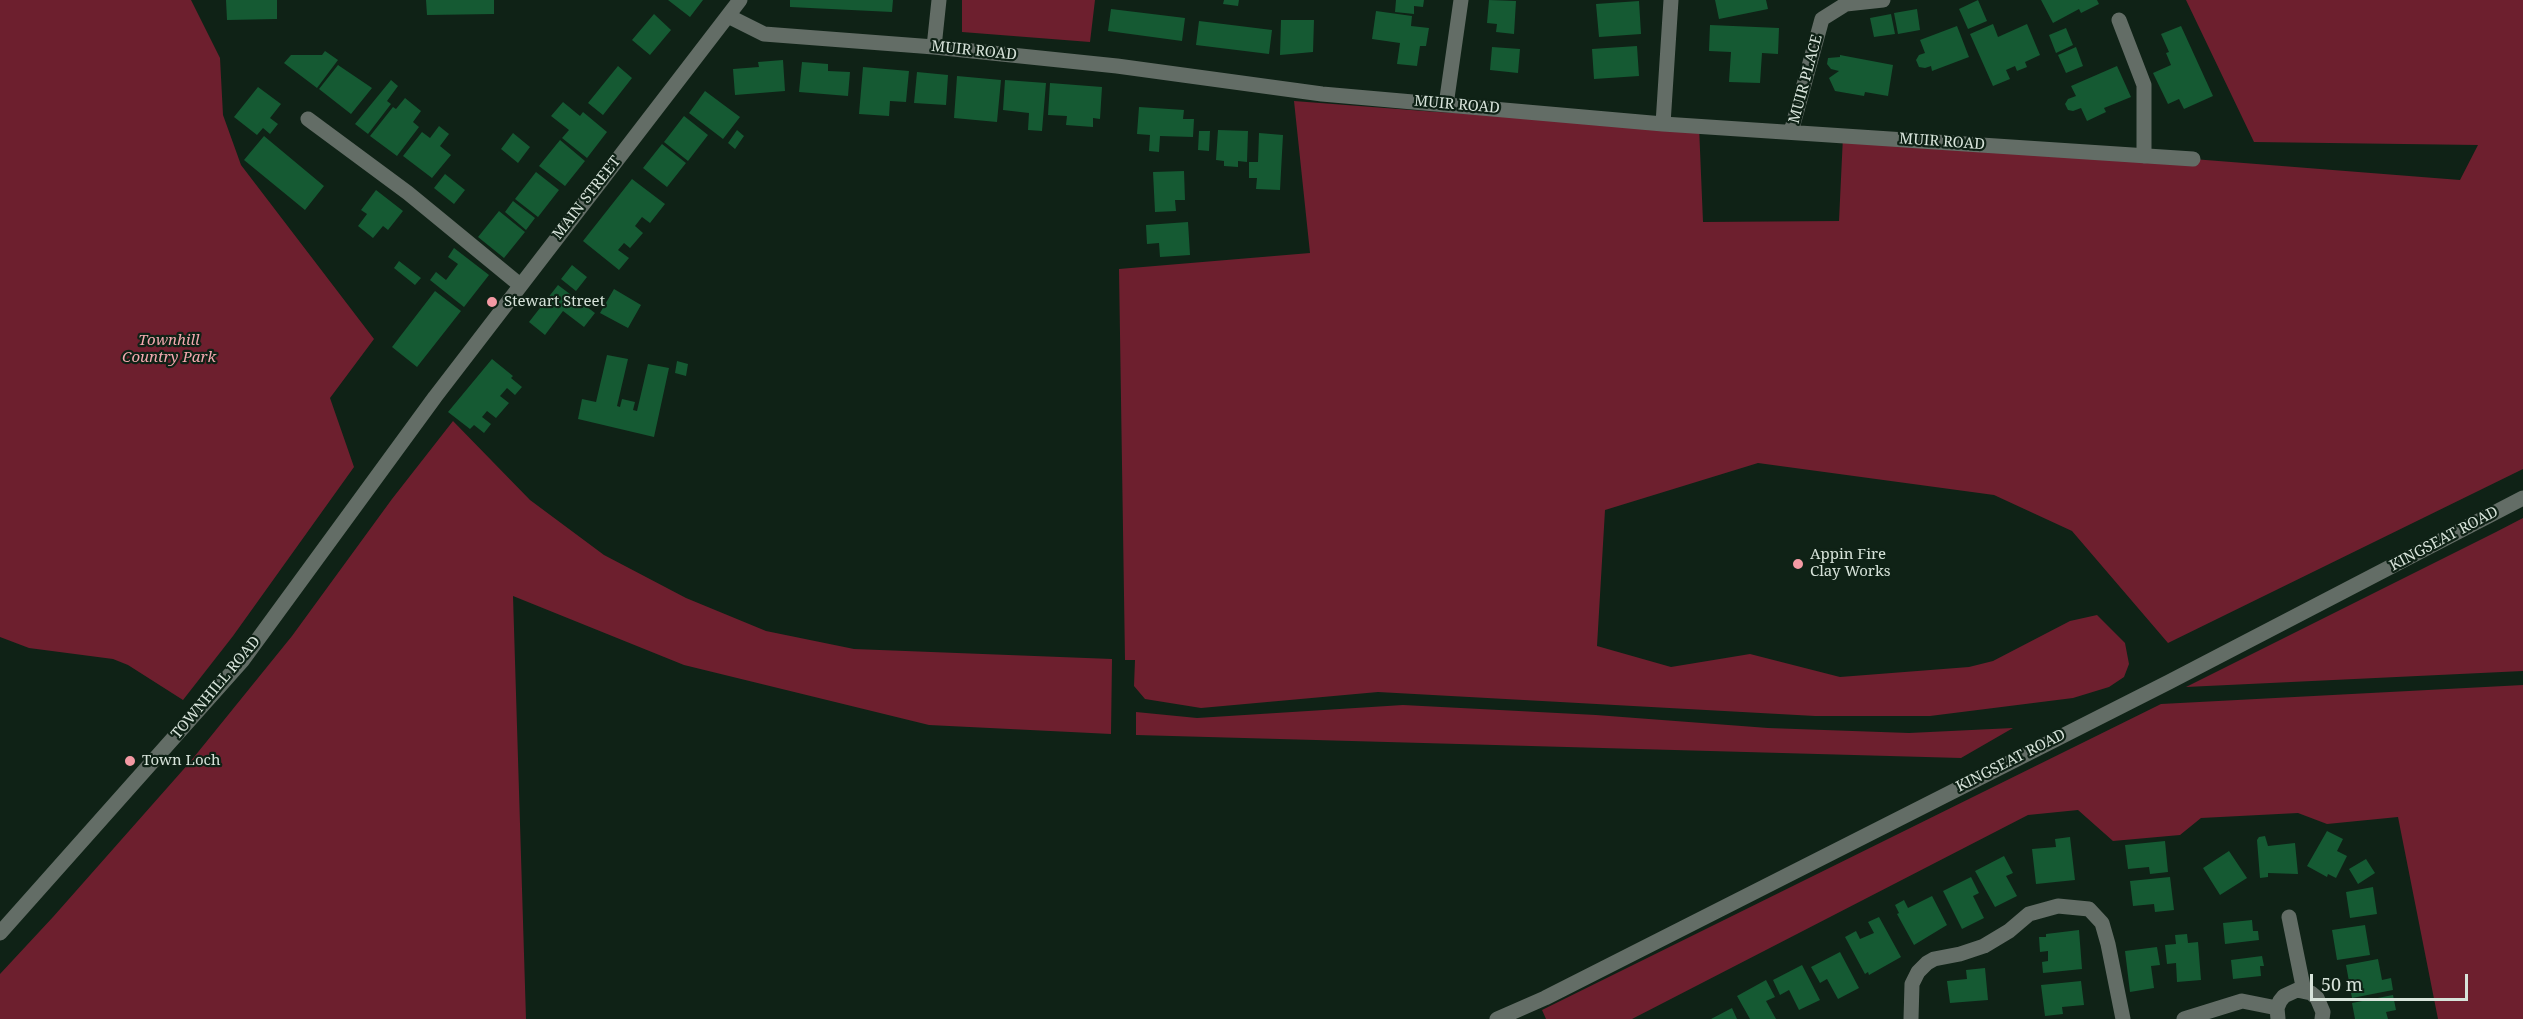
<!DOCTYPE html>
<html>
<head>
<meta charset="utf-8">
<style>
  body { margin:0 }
  #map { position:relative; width:2523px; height:1019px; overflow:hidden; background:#0f2216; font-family:"Noto Serif",serif }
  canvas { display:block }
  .scale { position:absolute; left:2310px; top:974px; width:158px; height:27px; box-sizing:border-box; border:3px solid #d7e3da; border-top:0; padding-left:8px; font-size:18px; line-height:21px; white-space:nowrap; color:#d7e3da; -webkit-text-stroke:4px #0f2216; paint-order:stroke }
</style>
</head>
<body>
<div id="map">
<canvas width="2523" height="1019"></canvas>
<div class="scale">50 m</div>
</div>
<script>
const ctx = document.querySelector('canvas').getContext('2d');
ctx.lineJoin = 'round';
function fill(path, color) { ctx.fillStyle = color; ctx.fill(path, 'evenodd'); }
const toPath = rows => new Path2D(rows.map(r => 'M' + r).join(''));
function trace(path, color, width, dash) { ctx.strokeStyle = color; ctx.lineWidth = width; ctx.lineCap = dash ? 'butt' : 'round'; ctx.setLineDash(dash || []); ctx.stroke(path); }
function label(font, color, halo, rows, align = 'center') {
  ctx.font = font + ' "Noto Serif",serif'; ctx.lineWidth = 4.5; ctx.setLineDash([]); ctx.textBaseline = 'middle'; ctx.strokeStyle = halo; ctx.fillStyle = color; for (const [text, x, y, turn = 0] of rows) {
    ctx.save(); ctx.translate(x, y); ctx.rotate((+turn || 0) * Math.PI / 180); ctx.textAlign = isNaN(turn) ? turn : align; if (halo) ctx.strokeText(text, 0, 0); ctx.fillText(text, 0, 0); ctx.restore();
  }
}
fill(toPath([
  [0,0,191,0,220,58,223,115,241,165,374,339,330,398,354,467,233,636,183,700,128,665,113,659,29,648,0,637],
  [962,0,1095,0,1090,42,962,32],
  [2186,0,2523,0,2523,469,2168,643,2072,531,1994,495,1758,463,1605,510,1597,646,1671,667,1750,654,1840,677,1969,667,1993,661,2070,621,2097,615,2125,643,2129,664,2124,677,2109,687,2073,698,1930,716,1815,716,1378,692,1201,708,1145,699,1134,686,1135,660,1125,660,1119,269,1310,253,1294,101,1437,112,1699,126,1703,222,1839,221,1843,136,2193,159,2460,180,2478,145,2254,142],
  [453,421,530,500,604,555,686,598,766,631,854,649,1112,659,1111,734,929,725,684,665,513,596,526,1019,0,1019,0,974,53,917,190,762,292,636,392,499],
  [2523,518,2523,671,2186,687,2496,532],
  [2523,685,2523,1019,2438,1019,2398,817,2327,824,2298,813,2201,818,2180,835,2113,841,2078,810,2028,815,1632,1019,1546,1019,1542,1010,2161,704],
  [1403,705,1596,715,1768,728,1909,733,2013,728,1961,758,1136,735,1136,712,1197,718]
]), '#6d1f2e');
fill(toPath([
  [226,0,277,0,277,19,227,20],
  [426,0,494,0,494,14,427,15],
  [668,0,703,0,690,17],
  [790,0,893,0,892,12,790,7],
  [1224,0,1239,0,1238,6,1223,4],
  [1396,0,1424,0,1423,7,1414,6,1414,14,1395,12],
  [1489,0,1516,1,1514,34,1496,32,1497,24,1487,23],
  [1715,0,1766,0,1768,9,1719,19],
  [1978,0,1987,21,1968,29,1959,9],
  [2041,0,2097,0,2099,4,2081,13,2079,9,2053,23],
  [1639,1,1641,34,1599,37,1596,4],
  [1111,9,1185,18,1182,41,1108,31],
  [1917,9,1920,30,1898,34,1894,13],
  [1376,11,1412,16,1411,26,1429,28,1426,46,1420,46,1417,66,1397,64,1400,43,1372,39],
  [654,14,671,30,650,55,632,40],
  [1891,14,1895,34,1874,37,1870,18],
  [1281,20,1314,20,1313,52,1280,55],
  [1199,21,1272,30,1269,54,1196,45],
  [1993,24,1998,37,2027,24,2040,55,2025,62,2027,67,2017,71,2015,66,2006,70,2010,79,1993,86,1970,34],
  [1710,25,1779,28,1778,54,1762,53,1760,83,1729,82,1731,52,1709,51],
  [1957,26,1969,57,1932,71,1931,66,1925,68,1919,67,1916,60,1919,55,1925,53,1920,40],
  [2181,26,2213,96,2184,109,2179,99,2168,104,2153,73,2171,65,2166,53,2169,52,2161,34],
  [2066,28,2073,45,2056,53,2049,35],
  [1637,46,1639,76,1594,79,1592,49],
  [1492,47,1520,49,1518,73,1490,70],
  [2076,47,2083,66,2066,73,2058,55],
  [325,51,338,60,317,88,284,63,291,55,322,55],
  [1840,55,1893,65,1888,96,1865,92,1864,96,1835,91,1829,78,1839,71,1831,69,1827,64,1828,58,1840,57],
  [783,60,785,91,735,95,733,69,759,67,758,62],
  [802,62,828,64,828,71,850,72,848,96,799,92],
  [338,65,372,88,351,114,319,89],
  [618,66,632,78,603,115,588,103],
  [2117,66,2131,97,2104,108,2106,112,2087,121,2081,108,2073,111,2068,110,2065,104,2068,99,2076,96,2071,86],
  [863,67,909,71,906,102,890,101,889,116,859,114],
  [917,72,948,75,946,105,914,103],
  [957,76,1001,80,997,122,954,118],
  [391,80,398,86,387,101,391,104,368,134,355,124],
  [1005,80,1046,83,1042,131,1028,130,1029,113,1003,110],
  [1050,83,1102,87,1100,119,1093,118,1093,127,1066,125,1067,116,1048,115],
  [258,87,281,104,270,118,278,124,270,134,263,128,257,135,234,117],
  [705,91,740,117,723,139,689,113],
  [405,98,421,111,413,122,419,127,397,156,370,136,393,107,396,109],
  [563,102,580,116,583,112,607,132,587,158,562,138,569,130,551,116],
  [1139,107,1184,110,1183,119,1194,119,1193,137,1160,136,1159,152,1149,151,1150,135,1137,134],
  [684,116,708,135,688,161,664,142],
  [439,126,449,134,440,146,451,155,432,178,403,156,422,132,430,138],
  [737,130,744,136,735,149,728,143],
  [1218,130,1248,131,1247,162,1238,161,1238,167,1224,166,1224,161,1216,160],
  [1199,131,1210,131,1209,151,1198,150],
  [513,133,530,147,518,163,501,149],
  [1259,133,1283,135,1280,190,1256,189,1257,178,1249,178,1249,162,1258,162],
  [264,136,324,186,305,210,244,160],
  [560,140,585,161,565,186,539,166],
  [662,144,686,163,667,187,643,168],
  [1184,171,1185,200,1175,200,1176,211,1155,212,1153,172],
  [536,172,559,190,538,217,515,199],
  [445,174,465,190,454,204,434,188],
  [632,179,665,204,650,223,642,217,635,226,643,233,630,248,624,243,618,250,629,258,619,270,583,241],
  [376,190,403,211,388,230,383,226,373,238,358,226,367,214,361,210],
  [513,201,535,218,526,230,505,212],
  [499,211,525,232,504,258,478,237],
  [1188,222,1190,255,1160,257,1159,243,1147,244,1146,225],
  [454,248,489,275,464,307,430,280,436,272,446,280,458,264,448,257],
  [399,261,421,278,415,285,394,268],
  [572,265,587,277,576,291,561,279],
  [558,285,595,313,584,327,563,311,545,335,529,322],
  [614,289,641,305,628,328,600,313],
  [435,291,461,311,417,367,392,347],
  [607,355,628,359,617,406,620,407,622,399,635,402,633,410,637,411,648,364,669,368,654,437,578,419,582,399,596,402],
  [492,359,513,376,511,378,522,387,515,395,507,388,500,396,509,403,496,418,487,411,482,417,491,424,484,433,474,425,470,429,448,412],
  [677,361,688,364,686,376,675,373],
  [2327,831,2343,839,2337,851,2347,856,2336,878,2328,874,2327,877,2307,866],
  [2265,836,2268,846,2295,843,2298,874,2268,873,2268,877,2260,878,2257,840,2259,837],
  [2070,837,2075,880,2036,884,2032,849,2056,847,2055,839],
  [2165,841,2168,872,2150,874,2149,867,2128,869,2125,845],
  [2229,851,2247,878,2220,895,2203,868],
  [2004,856,2013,873,2006,876,2017,896,1995,907,1975,871],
  [2366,859,2375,873,2358,884,2349,869],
  [1971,877,1979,893,1973,896,1984,918,1962,929,1943,891],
  [2170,877,2174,910,2155,912,2154,904,2133,906,2130,881],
  [2373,887,2377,914,2350,918,2346,892],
  [1932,896,1947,925,1914,945,1897,914,1899,913,1895,905,1904,900,1908,908],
  [1879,917,1901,957,1869,975,1868,972,1865,974,1845,937,1856,931,1860,939,1874,933,1868,922],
  [2252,920,2253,931,2258,931,2259,940,2225,944,2223,923],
  [2365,925,2370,955,2337,960,2332,930],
  [2079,930,2082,969,2043,973,2042,962,2048,961,2048,951,2040,952,2039,937,2046,937,2046,934],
  [2187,934,2188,943,2198,942,2201,980,2177,982,2176,963,2167,964,2165,945,2176,944,2175,935],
  [2157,947,2160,965,2151,966,2154,988,2130,992,2125,951],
  [1840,952,1859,988,1838,999,1827,979,1820,983,1811,967],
  [2262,956,2264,966,2260,966,2261,976,2233,979,2231,960],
  [2378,959,2382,980,2391,978,2393,990,2352,998,2346,965],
  [1802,965,1820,1000,1799,1010,1789,990,1780,995,1773,980],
  [1985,968,1988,1000,1950,1003,1947,981,1967,979,1966,970],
  [1766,980,1775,997,1766,1001,1776,1019,1750,1019,1737,996],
  [2081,981,2084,1005,2062,1007,2063,1014,2045,1016,2041,985],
  [2393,995,2396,1010,2386,1012,2388,1019,2355,1019,2352,1003],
  [1732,1008,1737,1019,1711,1019]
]), '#155a33');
trace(toPath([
  [728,16,764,34,934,47,1117,66,1322,94,1663,124,2193,159],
  [2119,20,2144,85,2144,156],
  [934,47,939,0],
  [1446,105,1461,0],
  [308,119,408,193,520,285],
  [1663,124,1671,0],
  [1791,132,1822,19,1846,4,1883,0],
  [2289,917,2304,991],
  [0,933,242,661,435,397,740,0],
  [1497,1019,1545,998,2169,682,2523,498],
  [1911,1019,1912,984,1918,972,1927,963,1934,959,1960,954,1984,946,2009,931,2029,914,2058,906,2089,909,2102,923,2108,944,2123,1019],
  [2184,1019,2242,1001,2277,1008],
  [2278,1019,2277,1008,2280,1001,2284,996,2297,990,2311,993,2317,998,2323,1012,2322,1019]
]), '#636d66', 15);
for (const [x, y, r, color] of [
  [492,302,6,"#f49aa4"],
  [1798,564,6,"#f49aa4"],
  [130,761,6,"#f49aa4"]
]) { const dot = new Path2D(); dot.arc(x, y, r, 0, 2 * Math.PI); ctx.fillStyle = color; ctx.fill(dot); trace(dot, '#0f2216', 2); }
label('15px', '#d7e3da', '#0f2216', [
  ["MUIR ROAD",974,51,6],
  ["MUIR PLACE",1806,79,-75],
  ["MUIR ROAD",1457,105,5],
  ["MUIR ROAD",1942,142,4],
  ["MAIN STREET",587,198,-52],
  ["KINGSEAT ROAD",2444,539,-28],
  ["TOWNHILL ROAD",216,688,-50],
  ["KINGSEAT ROAD",2011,761,-27]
]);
label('15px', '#d7e3da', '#0f2216', [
  ["Stewart Street",504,302],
  ["Appin Fire",1810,555],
  ["Clay Works",1810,572],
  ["Town Loch",142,761]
], 'left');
label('italic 15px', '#f4a9b0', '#0f2216', [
  ["Townhill",169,341],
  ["Country Park",169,358]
]);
</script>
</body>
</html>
